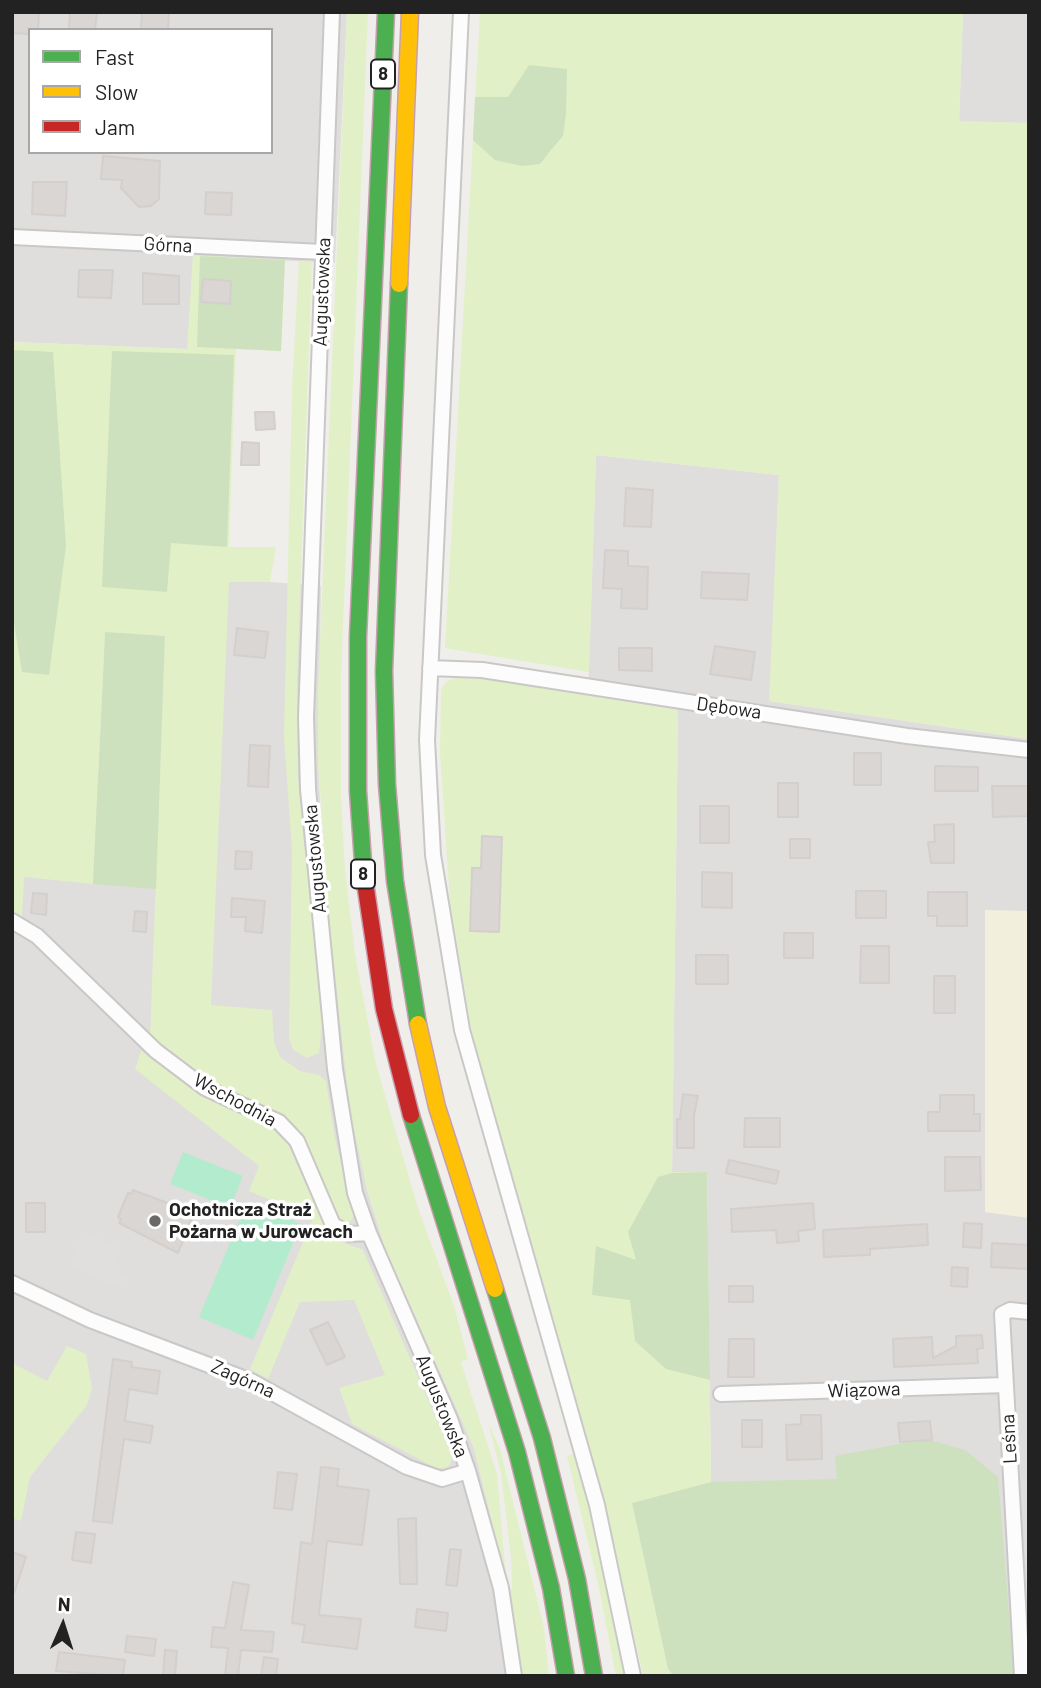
<!DOCTYPE html>
<html>
<head>
<meta charset="utf-8">
<style>
  body { margin:0 }
  #map { position:relative; width:1041px; height:1688px; overflow:hidden; background:#f0eeeb; font-family:Barlow,sans-serif }
  canvas { display:block }
  .frame { position:absolute; inset:0; border:14px solid #222; pointer-events:none }
  .legend { position:absolute; left:28px; top:28px; width:245px; height:126px; box-sizing:border-box; background:#fff; border:2px solid #a7a7a7; margin:0; padding:9px 12px; list-style:none; font-size:21px; color:#222 }
  .legend li { display:flex; align-items:center; gap:14px; height:35px }
  .legend b { width:35px; border:2px solid #a7a7a7 }
  .north { position:absolute; left:28px; top:1590px; width:70px; height:70px; -webkit-text-stroke:5px #fff; paint-order:stroke; rotate:3deg; font-size:19px; font-weight:700; line-height:28px; text-align:center; color:#222 }
  .north::after { content:''; display:block; margin:auto; width:24px; height:32px; background:#222; clip-path:polygon(50% 0,100% 100%,50% 72%,0 100%) }
</style>
</head>
<body>
<div id="map">
<canvas width="1041" height="1688"></canvas>
<div class="frame"></div>
<ul class="legend">
<li><b style="height:9px;background:#4caf50"></b>Fast</li>
<li><b style="height:9px;background:#ffc107"></b>Slow</li>
<li><b style="height:9px;background:#c62828"></b>Jam</li>
</ul>
<div class="north">N</div>
</div>
<script>
const ctx = document.querySelector('canvas').getContext('2d');
ctx.lineJoin = 'round';
function fill(path, color) { ctx.fillStyle = color; ctx.fill(path, 'evenodd'); }
const toPath = rows => new Path2D(rows.map(r => 'M' + r).join(''));
function trace(path, color, width, dash) { ctx.strokeStyle = color; ctx.lineWidth = width; ctx.lineCap = dash ? 'butt' : 'round'; ctx.setLineDash(dash || []); ctx.stroke(path); }
function label(font, color, halo, rows, align = 'center') {
  ctx.font = font + ' Barlow,sans-serif'; ctx.lineWidth = 7; ctx.setLineDash([]); ctx.textBaseline = 'middle'; ctx.strokeStyle = halo; ctx.fillStyle = color; for (const [text, x, y, turn = 0] of rows) {
    ctx.save(); ctx.translate(x, y); ctx.rotate((+turn || 0) * Math.PI / 180); ctx.textAlign = isNaN(turn) ? turn : align; if (halo) ctx.strokeText(text, 0, 0); ctx.fillText(text, 0, 0); ctx.restore();
  }
}
fill(toPath([
  [12,12,347,12,335,263,193,256,188,349,12,342],
  [30,30,271,30,271,152,30,152],
  [963,12,1029,12,1029,123,959,122],
  [596,455,779,475,770,701,1029,739,1029,1676,674,1676,711,1482,707,1173,672,1173,678,710,588,695],
  [220,578,321,586,318,761,322,838,344,1054,367,1190,385,1247,474,1448,506,1578,522,1676,12,1676,12,768,207,778]
]), '#dfdedc');
fill(toPath([
  [985,910,1029,911,1029,1218,985,1212]
]), '#f2f0dd');
fill(toPath([
  [347,12,368,12,341,676,341,797,345,870,355,954,376,1064,418,1208,455,1309,468,1359,461,1362,497,1474,506,1578,474,1448,385,1247,367,1190,350,1111,329,919,318,761,318,689],
  [480,12,963,12,959,121,1029,123,1029,739,769,701,779,475,596,455,589,672,445,648],
  [193,255,285,260,281,351,236,349,229,547,276,547,270,582,229,582,211,1005,272,1010,274,1042,280,1057,300,1071,319,1075,326,1081,335,1138,354,1216,349,1224,339,1221,303,1137,295,1126,211,1084,150,1037,165,636,105,633,93,884,24,877,22,917,12,914,12,342,187,349],
  [299,261,312,261,297,683,298,778,322,1025,319,1053,307,1058,293,1050,289,1037,292,850,284,737,292,387],
  [461,675,678,710,672,1172,707,1172,711,1482,632,1503,668,1669,674,1676,643,1675,606,1513,534,1250,473,1040,450,901,440,753,441,689,447,681],
  [141,1051,202,1094,267,1125,286,1140,324,1224,344,1243,363,1250,452,1455,451,1463,447,1467,438,1469,352,1424,339,1388,385,1375,354,1300,300,1302,268,1379,250,1369,313,1218,249,1191,259,1166,135,1069],
  [67,1346,86,1354,92,1388,87,1405,30,1477,21,1521,12,1518,12,1363,47,1381],
  [488,1422,500,1449,544,1628,549,1676,522,1676,509,1590,512,1589,511,1558,501,1473],
  [577,1453,621,1645,625,1676,616,1676,599,1588,567,1456]
]), '#e1f0c7');
fill(toPath([
  [529,65,567,69,566,113,563,136,551,150,540,164,522,166,495,160,473,140,475,97,508,97],
  [200,256,285,260,281,351,197,347],
  [12,350,53,352,66,546,49,675,22,672,12,611],
  [112,351,234,355,227,547,171,543,167,592,102,587],
  [105,632,165,636,156,889,93,884],
  [707,1172,710,1380,666,1369,635,1341,630,1300,592,1295,596,1246,636,1260,628,1232,658,1177,672,1173],
  [926,1439,965,1450,998,1477,1014,1676,674,1676,668,1669,632,1503,711,1482,837,1479,835,1456]
]), '#cde1be');
fill(toPath([
  [183,1152,243,1176,230,1208,170,1184],
  [247,1202,301,1224,253,1340,199,1317]
]), '#b2ebce');
fill(toPath([
  [83,1232,121,1248,112,1270,131,1279,126,1290,69,1265]
]), '#e0dfde');
const building = toPath([
  [12,12,39,12,38,30,30,30,30,34,12,33,12,12],
  [70,12,97,12,95,30,69,30,70,12],
  [142,12,169,12,168,30,141,30,142,12],
  [103,156,160,161,159,199,151,206,139,207,121,188,122,180,101,179,103,156],
  [33,182,67,182,65,216,32,214,33,182],
  [206,192,232,193,231,215,205,214,206,192],
  [79,270,113,270,111,298,78,297,79,270],
  [143,273,179,276,179,304,143,304,143,273],
  [203,279,231,281,230,304,201,302,203,279],
  [255,412,274,412,275,429,256,430,255,412],
  [242,442,259,443,259,465,241,465,242,442],
  [626,488,653,490,651,527,624,526,626,488],
  [605,550,628,551,628,566,648,567,647,609,621,608,622,589,603,588,605,550],
  [702,572,749,574,747,600,701,598,702,572],
  [237,628,268,632,265,658,234,655,237,628],
  [715,646,755,652,751,680,710,674,715,646],
  [619,648,652,648,652,671,619,670,619,648],
  [250,745,270,746,268,787,248,786,250,745],
  [854,753,881,753,881,785,854,785,854,753],
  [935,766,978,767,978,791,935,791,935,766],
  [778,783,798,783,798,817,778,817,778,783],
  [992,786,1029,786,1029,816,993,817,992,786],
  [700,806,729,806,729,843,700,843,700,806],
  [954,824,954,863,931,863,928,842,935,842,934,825,954,824],
  [482,836,502,837,499,932,470,931,472,868,481,868,482,836],
  [790,839,810,839,810,858,790,858,790,839],
  [236,851,252,852,251,869,235,869,236,851],
  [702,872,732,873,732,908,702,907,702,872],
  [856,891,886,891,886,918,856,918,856,891],
  [928,892,967,892,967,926,937,926,937,916,928,916,928,892],
  [33,893,47,894,46,915,31,913,33,893],
  [232,898,265,901,262,933,245,931,246,917,231,917,232,898],
  [135,911,147,912,146,932,133,931,135,911],
  [784,933,813,933,813,958,784,958,784,933],
  [861,946,889,946,889,983,860,983,861,946],
  [696,955,728,955,728,984,696,984,696,955],
  [934,976,955,976,955,1013,934,1013,934,976],
  [683,1094,698,1096,694,1115,694,1148,677,1148,677,1119,680,1119,683,1094],
  [940,1095,974,1095,974,1114,980,1114,980,1131,928,1131,928,1112,940,1112,940,1095],
  [745,1118,780,1118,780,1147,744,1147,745,1118],
  [945,1157,980,1157,981,1190,945,1191,945,1157],
  [729,1160,779,1171,776,1184,726,1173,729,1160],
  [133,1190,178,1207,176,1212,192,1219,178,1253,119,1223,121,1219,118,1217,128,1193,131,1194,133,1190],
  [26,1203,45,1203,45,1232,26,1232,26,1203],
  [813,1203,815,1229,798,1231,799,1241,777,1243,776,1230,732,1232,731,1209,813,1203],
  [964,1223,982,1224,981,1248,963,1247,964,1223],
  [927,1224,928,1245,870,1249,870,1255,824,1257,823,1230,927,1224],
  [992,1243,1029,1245,1029,1269,991,1267,992,1243],
  [952,1267,968,1268,967,1287,951,1286,952,1267],
  [729,1286,753,1286,753,1302,729,1302,729,1286],
  [328,1322,345,1357,327,1365,310,1330,328,1322],
  [982,1335,983,1348,977,1349,978,1363,894,1367,893,1339,932,1337,933,1358,956,1346,956,1336,982,1335],
  [729,1339,754,1339,754,1377,728,1377,729,1339],
  [113,1359,132,1362,131,1367,160,1371,157,1394,129,1389,125,1421,153,1426,150,1443,124,1439,112,1523,93,1521,113,1359],
  [801,1415,821,1415,822,1459,787,1460,786,1425,801,1424,801,1415],
  [742,1420,762,1420,762,1447,742,1447,742,1420],
  [930,1421,932,1440,900,1442,898,1423,930,1421],
  [321,1467,339,1469,337,1486,369,1490,362,1545,327,1541,319,1615,361,1619,357,1649,302,1642,305,1625,292,1623,301,1542,312,1544,321,1467],
  [278,1472,297,1474,292,1510,274,1508,278,1472],
  [416,1518,417,1584,400,1584,398,1519,416,1518],
  [76,1532,95,1534,91,1563,72,1560,76,1532],
  [450,1549,461,1550,457,1586,446,1585,450,1549],
  [12,1552,26,1557,14,1593,12,1593,12,1552],
  [233,1582,249,1585,241,1630,274,1632,272,1652,241,1650,238,1676,225,1676,228,1648,211,1647,213,1627,225,1628,233,1582],
  [417,1609,448,1613,446,1631,415,1627,417,1609],
  [127,1636,156,1639,154,1656,125,1652,127,1636],
  [165,1650,177,1651,175,1676,163,1676,165,1650],
  [59,1652,125,1660,123,1676,56,1671,59,1652],
  [264,1657,278,1659,276,1676,261,1676,264,1657]
]);
fill(building, '#d9d6d3');
trace(building, '#d4cfcc', 2);
const street = toPath([
  [332,12,306,717,308,789,335,1069,355,1193,369,1233,450,1419,468,1471,501,1588,514,1676],
  [461,12,427,740,433,855,462,1030,597,1505,633,1676],
  [12,237,323,252],
  [430,668,482,670,907,736,1029,750],
  [12,921,37,936,156,1051,205,1088,279,1122,297,1141,333,1225,350,1234,369,1233],
  [12,1283,90,1320,251,1381,407,1467,442,1479,468,1471],
  [721,1394,1006,1385],
  [1022,1676,1002,1314,1010,1310,1029,1312]
]);
const fast = toPath([
  [399,284,384,671,387,784,395,881,418,1024],
  [364,876,358,791,358,636,386,12],
  [411,1115,517,1452,551,1588,566,1676],
  [495,1289,542,1438,577,1579,594,1676]
]);
const slow = toPath([
  [399,284,410,12],
  [418,1024,437,1107,495,1289]
]);
const jam = toPath([
  [364,876,384,1009,411,1115]
]);
trace(street, '#c9c8c7', 18);
trace(fast, '#c89faf', 19);
trace(slow, '#c89faf', 19);
trace(jam, '#c89faf', 19);
trace(street, '#fdfcfc', 14);
trace(fast, '#4caf50', 16);
trace(slow, '#ffc107', 16);
trace(jam, '#c62828', 16);
for (const [x, y, r, color] of [
  [155,1221,7,"#6a6968"]
]) { const dot = new Path2D(); dot.arc(x, y, r, 0, 2 * Math.PI); ctx.fillStyle = color; ctx.fill(dot); trace(dot, '#fff', 2.5); }
for (const [x, y, w] of [
  [383,74,24],
  [363,874,24]
]) { const box = new Path2D(); box.roundRect(x - w / 2, y - 14.5, w, 29, 5); ctx.fillStyle = '#fff'; ctx.fill(box); trace(box, '#222', 2); }
label('bold 18px', '#222', null, [
  ["8",383,74],
  ["8",363,874]
]);
label('19px', '#222', '#fff', [
  ["Górna",168,245,3],
  ["Augustowska",322,292,-88],
  ["Dębowa",729,708,8],
  ["Augustowska",315,859,-95],
  ["Wschodnia",235,1100,28],
  ["Zagórna",243,1379,24],
  ["Wiązowa",864,1390,-2],
  ["Augustowska",442,1406,68],
  ["Leśna",1009,1439,-93]
]);
label('bold 19px', '#222', '#fff', [
  ["Ochotnicza Straż",169,1210],
  ["Pożarna w Jurowcach",169,1232]
], 'left');
</script>
</body>
</html>
